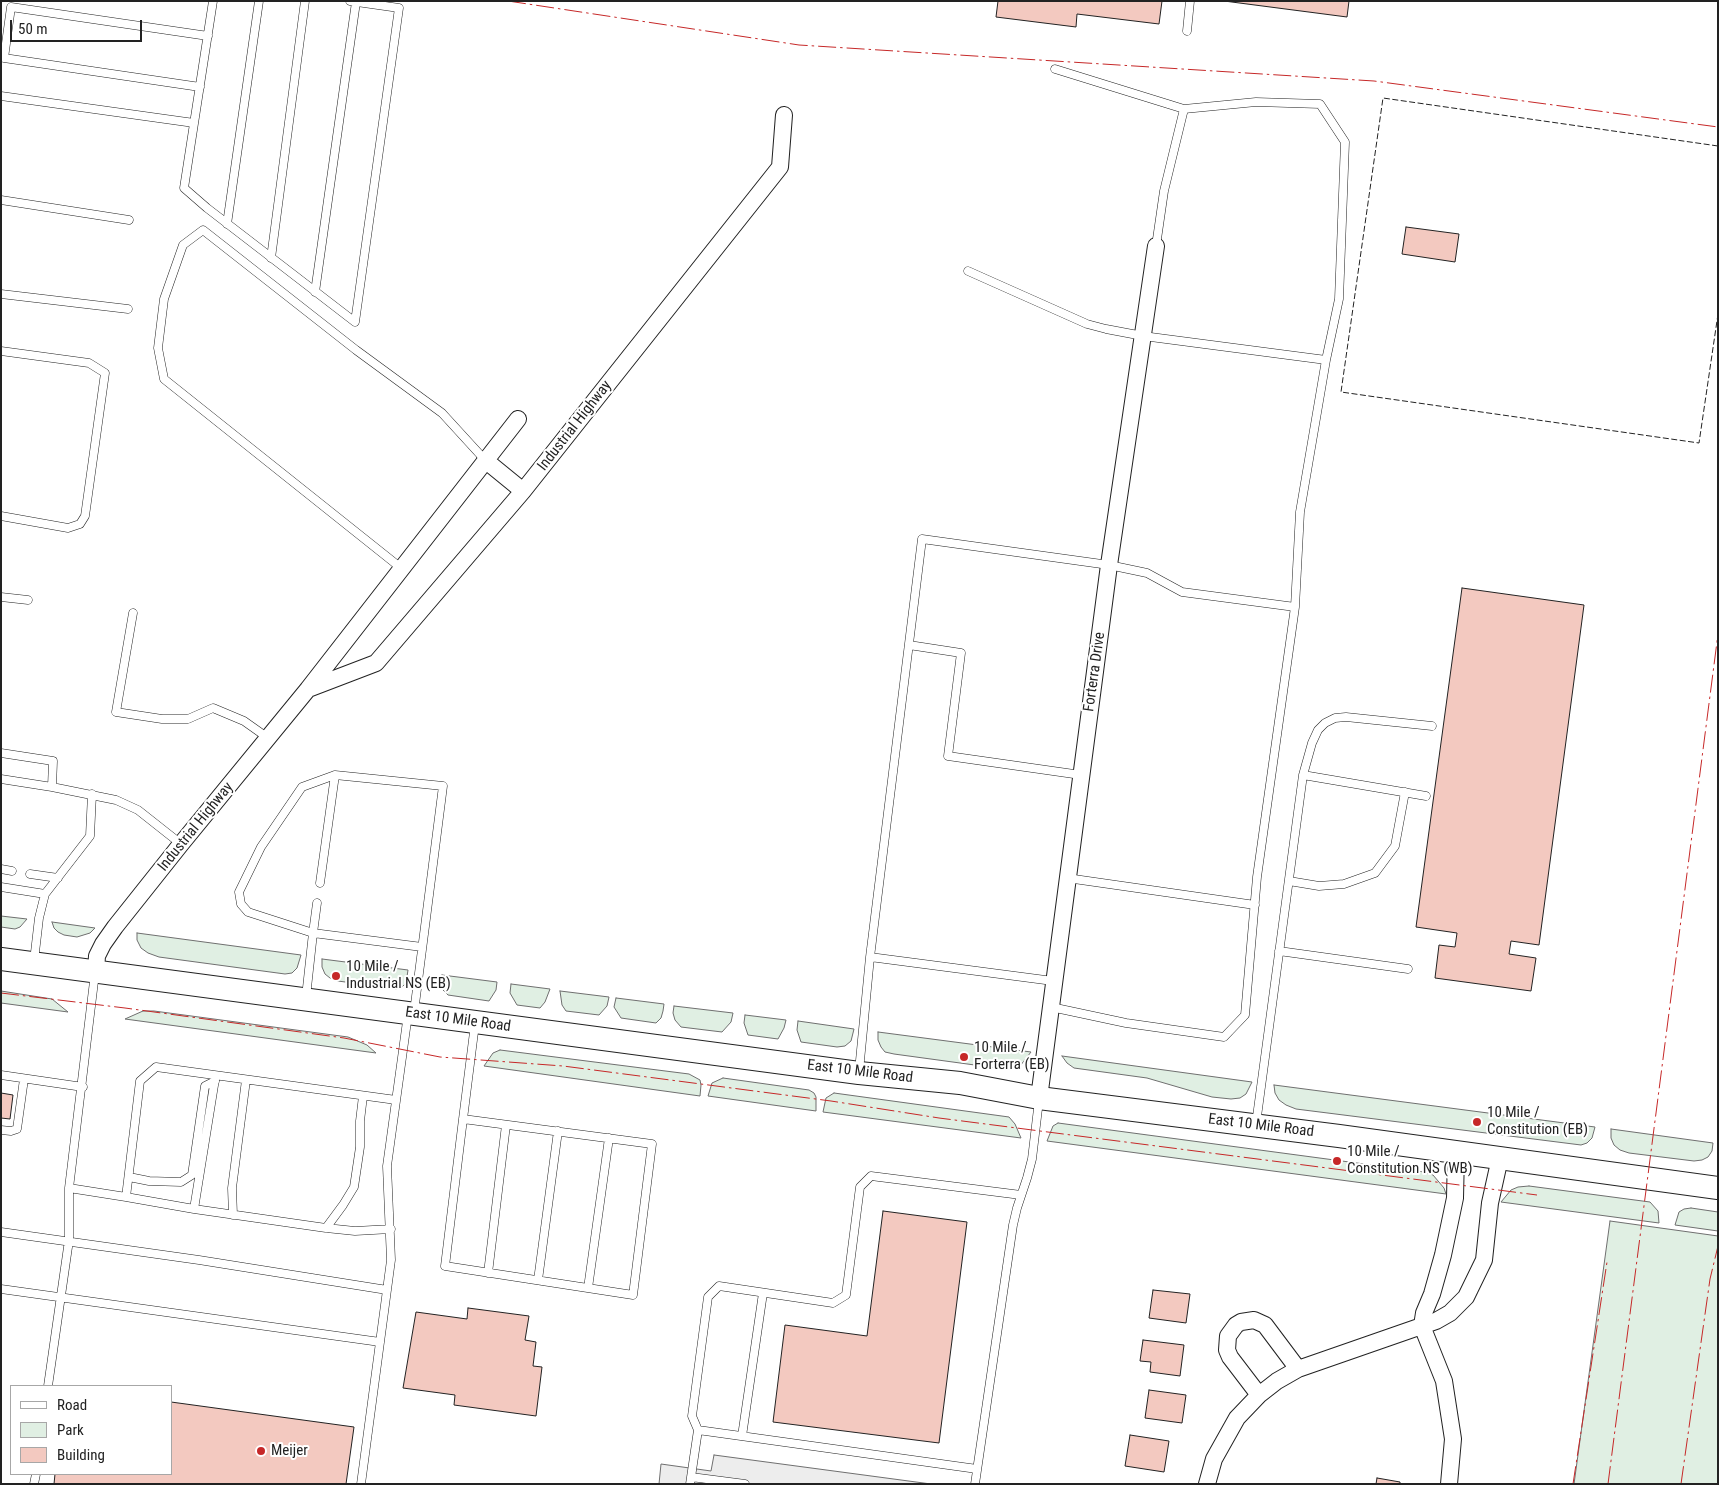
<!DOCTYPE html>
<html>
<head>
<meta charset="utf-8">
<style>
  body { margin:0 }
  #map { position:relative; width:1719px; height:1485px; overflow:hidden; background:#fff; font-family:"Roboto Condensed",sans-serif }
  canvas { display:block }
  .frame { position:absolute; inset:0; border:2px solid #222; pointer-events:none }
  .legend { position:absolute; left:10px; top:1385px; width:162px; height:90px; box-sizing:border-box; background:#fff; border:1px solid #a7a7a7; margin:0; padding:6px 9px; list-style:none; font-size:15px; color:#222 }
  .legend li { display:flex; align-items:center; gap:10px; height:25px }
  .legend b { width:25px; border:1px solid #a7a7a7 }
  .scale { position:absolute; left:10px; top:20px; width:132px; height:22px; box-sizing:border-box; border:2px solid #222; border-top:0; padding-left:6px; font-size:15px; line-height:18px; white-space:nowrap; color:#222; -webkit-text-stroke:4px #fff; paint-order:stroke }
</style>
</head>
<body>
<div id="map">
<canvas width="1719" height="1485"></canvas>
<div class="frame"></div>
<ul class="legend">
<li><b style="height:6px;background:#fff"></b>Road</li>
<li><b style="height:14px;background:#e0efe3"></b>Park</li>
<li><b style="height:14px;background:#f3c9c0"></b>Building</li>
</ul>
<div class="scale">50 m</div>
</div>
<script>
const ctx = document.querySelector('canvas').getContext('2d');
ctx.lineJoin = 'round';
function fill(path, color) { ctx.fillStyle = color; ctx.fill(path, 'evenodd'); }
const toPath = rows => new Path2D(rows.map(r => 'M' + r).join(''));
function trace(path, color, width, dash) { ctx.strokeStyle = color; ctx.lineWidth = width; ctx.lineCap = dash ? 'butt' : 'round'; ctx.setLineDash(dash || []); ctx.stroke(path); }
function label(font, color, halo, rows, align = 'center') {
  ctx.font = font + ' "Roboto Condensed",sans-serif'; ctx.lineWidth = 4; ctx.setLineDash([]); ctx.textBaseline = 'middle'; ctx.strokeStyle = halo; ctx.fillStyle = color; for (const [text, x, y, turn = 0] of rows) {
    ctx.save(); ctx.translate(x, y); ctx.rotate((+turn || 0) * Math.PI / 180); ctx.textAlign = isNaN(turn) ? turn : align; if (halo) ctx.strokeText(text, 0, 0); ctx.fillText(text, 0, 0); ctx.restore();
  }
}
const green = toPath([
  [1,916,27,919,20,927,15,929,1,927,1,916],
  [52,922,95,928,90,933,77,937,64,935,58,932,54,928,52,922],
  [137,933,301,955,297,968,292,973,285,974,159,957,148,953,141,948,137,940,137,933],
  [322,959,408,970,406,983,402,987,396,989,338,981,330,978,325,974,322,967,322,959],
  [442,975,497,982,496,990,489,1001,448,995,443,990,442,982,442,975],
  [511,984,550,989,545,1002,540,1008,517,1005,510,993,511,984],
  [1,991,52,999,68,1012,1,1003,1,991],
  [560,991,609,997,607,1006,599,1015,566,1011,562,1005,560,991],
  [616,998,664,1004,663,1011,661,1018,656,1023,621,1018,614,1007,616,998],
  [674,1006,733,1013,731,1022,722,1032,681,1027,675,1020,673,1013,674,1006],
  [143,1011,154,1011,348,1037,367,1045,376,1053,125,1019,143,1011],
  [745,1015,786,1020,784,1028,778,1039,748,1035,744,1023,745,1015],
  [798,1021,854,1029,851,1041,845,1046,837,1047,801,1042,797,1030,798,1021],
  [878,1032,1031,1052,1020,1066,1004,1069,894,1054,885,1052,881,1047,878,1040,878,1032],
  [500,1050,689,1074,700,1080,701,1085,700,1096,484,1066,493,1053,500,1050],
  [1062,1056,1252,1082,1246,1094,1240,1098,1231,1099,1212,1097,1147,1078,1074,1068,1067,1063,1062,1056],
  [723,1078,809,1090,814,1093,816,1097,816,1111,708,1096,712,1083,723,1078],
  [1274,1085,1595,1127,1592,1138,1587,1143,1581,1145,1296,1109,1286,1105,1279,1100,1275,1093,1274,1085],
  [834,1093,1009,1117,1015,1124,1021,1138,823,1112,826,1098,834,1093],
  [1058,1123,1424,1172,1433,1175,1444,1188,1446,1194,1047,1141,1053,1126,1058,1123],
  [1611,1129,1713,1143,1712,1151,1708,1157,1702,1160,1694,1161,1629,1153,1620,1150,1614,1145,1611,1138,1611,1129],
  [1529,1186,1650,1202,1658,1211,1659,1223,1501,1202,1511,1190,1518,1187,1529,1186],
  [1691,1208,1718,1212,1718,1231,1675,1225,1679,1212,1684,1209,1691,1208],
  [1610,1221,1718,1236,1718,1484,1574,1484,1610,1221]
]);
fill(green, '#e0efe3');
trace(green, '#6f6f6f', 1);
const parking = toPath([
  [714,1455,931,1484,659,1484,661,1464,711,1471,714,1455]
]);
fill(parking, '#ededed');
trace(parking, '#6f6f6f', 1);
const building = toPath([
  [998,1,1162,1,1159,24,1077,14,1076,27,996,17,998,1],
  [1224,1,1349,1,1347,17,1224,1],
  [1406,227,1459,234,1455,262,1402,254,1406,227],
  [1462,588,1584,605,1539,945,1511,941,1509,954,1536,958,1531,991,1435,978,1439,945,1455,947,1457,933,1416,927,1462,588],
  [1,1093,13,1095,10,1119,1,1118,1,1093],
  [883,1211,967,1222,939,1443,773,1422,785,1325,867,1336,883,1211],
  [1153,1290,1190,1294,1186,1323,1149,1318,1153,1290],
  [468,1308,529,1316,525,1340,536,1342,533,1366,542,1367,536,1416,454,1405,455,1395,403,1388,416,1312,467,1319,468,1308],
  [1143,1340,1184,1345,1180,1376,1150,1372,1151,1362,1140,1361,1143,1340],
  [1149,1390,1186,1395,1182,1423,1145,1418,1149,1390],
  [171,1402,354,1427,346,1484,54,1484,55,1474,171,1474,171,1402],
  [1130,1435,1169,1441,1164,1472,1125,1466,1130,1435],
  [1377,1478,1400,1482,1400,1484,1376,1484,1377,1478]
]);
fill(building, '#f3c9c0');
trace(building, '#222', 1);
const service = toPath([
  [213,1,184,188,207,208,355,322,399,8,350,1],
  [1187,31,1190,1],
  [1055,69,1184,109],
  [200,87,4,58,11,7,208,36],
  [1,96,194,123],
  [1,200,129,220],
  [227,224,259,1],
  [271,258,305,1],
  [968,271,1087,324,1106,329,1143,336,1326,360],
  [315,292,356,2],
  [1,294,128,309],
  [1,351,89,363,105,373,85,516,80,524,68,528,1,516],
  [401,568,164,379,158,348,164,299,183,245,203,230,356,350,442,413,485,460],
  [1,597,28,600],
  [133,613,116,712,162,719,188,719,213,708,244,721,268,738],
  [909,645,961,653,948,756,1081,775],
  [1,753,53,761,52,787,116,800,138,810,181,844],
  [1303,775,1426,796],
  [1,779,52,787],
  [1,869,12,871],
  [30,874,58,878],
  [1067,878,1255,905],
  [1289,881,1319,886,1344,884,1375,873,1395,846,1405,792],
  [320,883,335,775,443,786,414,1012],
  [1,887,45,894],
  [317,903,313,933,422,947],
  [1279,951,1408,969],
  [870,957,1053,981],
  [34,961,39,918,45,894,90,836,92,794],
  [306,997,313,933,248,912,241,904,239,892,261,847,302,787,335,775],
  [1051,1007,1126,1023,1224,1037,1245,1015,1257,877,1295,607,1300,512,1326,360,1339,299,1345,142,1320,104,1256,102,1184,109,1164,191,1156,246],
  [859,1071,870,957,922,539,1109,565,1147,573,1182,592,1295,607],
  [1,1075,83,1087],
  [463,1119,652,1144,633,1295,445,1266,463,1119],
  [463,1119,475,1024],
  [1256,1124,1303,775,1312,743,1318,730,1325,723,1335,718,1346,717,1432,726],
  [1,1130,11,1131,17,1129,24,1079],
  [129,1177,149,1181,181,1182,192,1175,205,1086,215,1081],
  [69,1188,126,1197,140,1081,156,1067,396,1100],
  [126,1197,194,1209,326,1228,355,1231,391,1229],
  [194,1209,215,1079],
  [233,1215,232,1188,246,1080],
  [326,1228,343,1205,354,1187,360,1147,360,1121,363,1096],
  [1,1232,199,1260,387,1290],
  [488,1273,506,1125],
  [538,1280,558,1131],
  [588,1288,609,1138],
  [1,1289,380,1342],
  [48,1386,69,1240,69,1188,95,973],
  [698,1430,977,1469],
  [742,1436,763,1293],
  [691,1477,745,1484],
  [34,1484,36,1474],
  [361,1484,391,1260,387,1166,408,1014],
  [690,1484,698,1430,692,1416,708,1297,719,1286,833,1303,846,1295,860,1187,871,1176,1021,1195],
  [975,1484,1013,1225,1017,1208,1027,1178,1032,1159,1039,1100]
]);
const minor = toPath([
  [485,460,523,491],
  [308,689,376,663,523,491,780,167,784,115],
  [96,971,97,956,103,944,115,927,181,844,308,689,518,419],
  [1039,1098,1109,565,1156,246],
  [1259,1395,1230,1357,1227,1350,1228,1336,1236,1325,1241,1322,1254,1320,1265,1325,1298,1369],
  [1207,1484,1214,1459,1237,1418,1259,1395,1277,1381,1298,1369,1436,1321,1450,1313,1466,1297,1484,1260,1490,1203,1500,1158],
  [1449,1484,1453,1439,1444,1381,1422,1326,1424,1313,1432,1294,1443,1255,1455,1198,1456,1153]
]);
const secondary = toPath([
  [1,959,859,1073,960,1083,1039,1098,1339,1136,1718,1188]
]);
trace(service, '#222', 9);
trace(minor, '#222', 18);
trace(secondary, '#222', 24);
trace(service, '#fff', 8);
trace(minor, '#fff', 16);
trace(secondary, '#fff', 22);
trace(toPath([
  [1718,146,1383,98,1341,392,1699,443,1718,314]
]), '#222', 1, [6, 2.5]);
trace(toPath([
  [508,1,799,45,1374,81,1718,127],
  [1,993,125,1008,344,1038,440,1057,563,1066,831,1101,939,1118,1537,1195],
  [1573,1484,1607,1262],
  [1608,1484,1718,634],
  [1681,1484,1710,1279,1718,1246]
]), '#c62828', 1, [18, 4, 2.5, 4]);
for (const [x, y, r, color] of [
  [336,976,5,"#c62828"],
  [964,1057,5,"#c62828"],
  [1477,1122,5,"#c62828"],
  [1337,1161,5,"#c62828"],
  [261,1451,5,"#c62828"]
]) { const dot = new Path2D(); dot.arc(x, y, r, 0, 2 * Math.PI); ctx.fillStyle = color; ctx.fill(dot); trace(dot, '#fff', 2); }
label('15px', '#222', '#fff', [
  ["Industrial Highway",575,426,-52],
  ["Forterra Drive",1095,672,-82],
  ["Industrial Highway",196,827,-51],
  ["East 10 Mile Road",458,1020,8],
  ["East 10 Mile Road",860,1072,7],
  ["East 10 Mile Road",1261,1126,7]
]);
label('15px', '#222', '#fff', [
  ["10 Mile /",346,967],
  ["Industrial NS (EB)",346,984],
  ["10 Mile /",974,1048],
  ["Forterra (EB)",974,1065],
  ["10 Mile /",1487,1113],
  ["Constitution (EB)",1487,1130],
  ["10 Mile /",1347,1152],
  ["Constitution NS (WB)",1347,1169],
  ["Meijer",271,1451]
], 'left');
</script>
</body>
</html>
